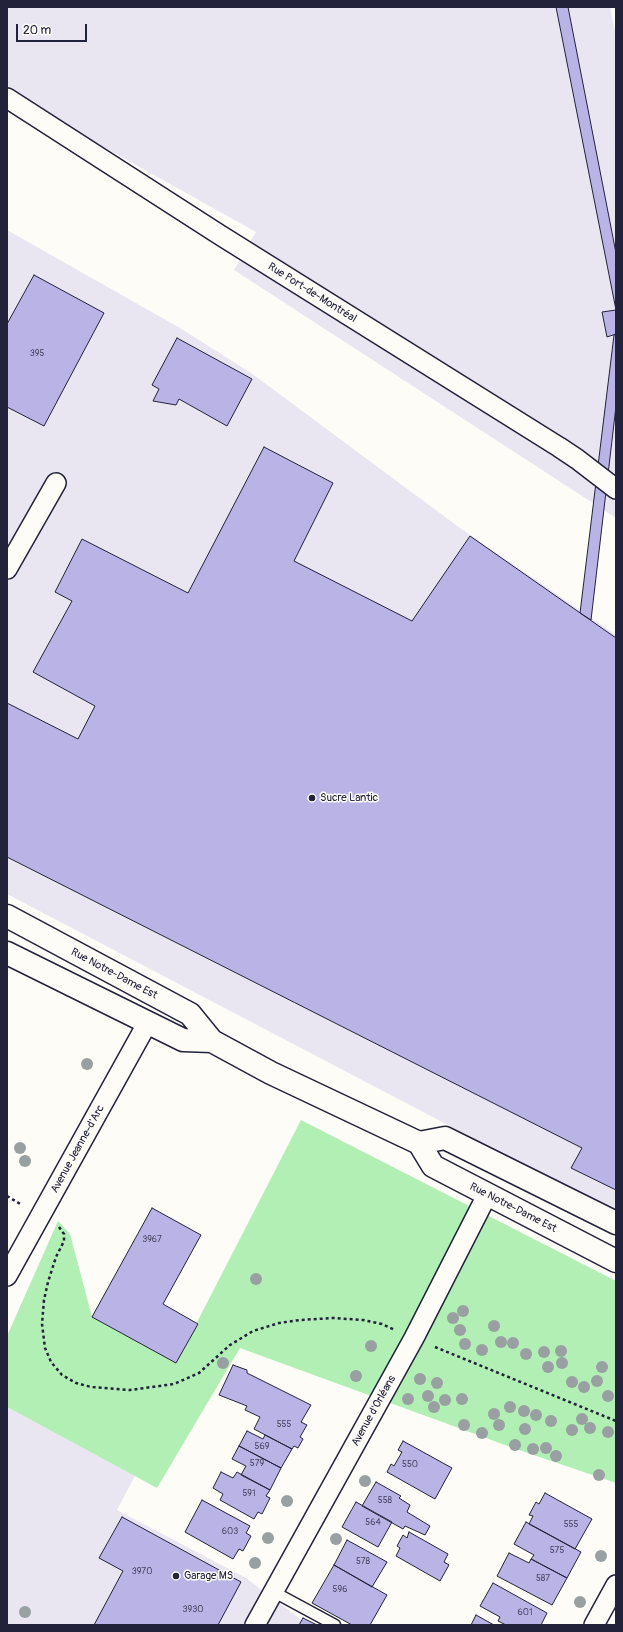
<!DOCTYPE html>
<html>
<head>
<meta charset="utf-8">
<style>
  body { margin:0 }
  #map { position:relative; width:623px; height:1632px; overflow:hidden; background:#fdfcf7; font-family:Pangolin,sans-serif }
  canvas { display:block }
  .frame { position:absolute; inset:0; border:8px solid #22223b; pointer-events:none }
  .scale { position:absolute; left:16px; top:24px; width:71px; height:18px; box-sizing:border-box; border:2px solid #22223b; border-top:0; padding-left:5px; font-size:12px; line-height:14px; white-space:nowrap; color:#22223b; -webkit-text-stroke:3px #fdfcf7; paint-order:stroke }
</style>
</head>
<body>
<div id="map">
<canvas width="623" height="1632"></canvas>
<div class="frame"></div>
<div class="scale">20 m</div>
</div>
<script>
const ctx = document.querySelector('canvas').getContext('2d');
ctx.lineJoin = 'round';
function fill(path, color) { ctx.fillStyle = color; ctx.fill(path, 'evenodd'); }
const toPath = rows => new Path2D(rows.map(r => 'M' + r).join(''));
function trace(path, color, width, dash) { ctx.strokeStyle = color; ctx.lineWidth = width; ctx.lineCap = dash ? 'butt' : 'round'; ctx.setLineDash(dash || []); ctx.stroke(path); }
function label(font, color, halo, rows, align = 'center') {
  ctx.font = font + ' Pangolin,sans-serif'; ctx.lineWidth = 3; ctx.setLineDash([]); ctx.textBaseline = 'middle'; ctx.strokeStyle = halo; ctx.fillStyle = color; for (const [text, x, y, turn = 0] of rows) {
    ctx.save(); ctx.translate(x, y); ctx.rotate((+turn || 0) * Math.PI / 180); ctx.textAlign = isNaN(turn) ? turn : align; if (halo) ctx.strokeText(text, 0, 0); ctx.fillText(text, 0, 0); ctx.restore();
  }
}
fill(toPath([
  [7,7,610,7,616,36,616,518,234,270,256,232,7,93],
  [7,230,180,328,251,373,460,528,616,635,616,1211,553,1180,7,894],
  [7,1407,135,1476,117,1510,246,1578,308,1625,7,1625]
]), '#e9e6f2');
fill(toPath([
  [301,1120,616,1281,616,1483,516,1449,240,1348,157,1488,7,1407,7,1336,58,1221,70,1234,92,1317,176,1363]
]), '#b2efb5');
const building = toPath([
  [556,7,568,7,616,253,616,310,556,7],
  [34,275,104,313,44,426,7,407,7,324,34,275],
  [616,310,616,334,607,337,602,312,616,310],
  [616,334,616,406,591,620,580,613,614,335,616,334],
  [177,338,252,379,227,426,179,399,176,405,153,401,159,389,152,385,177,338],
  [264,447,333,483,294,561,412,621,470,536,616,638,616,1190,571,1168,582,1148,7,857,7,703,78,739,95,706,33,672,72,601,55,592,82,539,188,593,264,447],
  [152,1208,201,1235,163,1304,198,1324,176,1363,92,1317,152,1208],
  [233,1365,247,1370,247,1373,311,1405,301,1422,307,1425,300,1437,303,1439,298,1448,294,1446,292,1449,254,1429,260,1417,245,1410,247,1406,219,1395,233,1365],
  [247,1431,263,1439,265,1435,292,1449,281,1468,239,1446,247,1431],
  [403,1441,452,1468,435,1499,387,1472,391,1464,394,1466,402,1452,398,1450,403,1441],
  [239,1446,281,1468,270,1490,241,1475,246,1466,232,1459,239,1446],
  [221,1472,233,1478,237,1472,270,1490,266,1496,270,1498,262,1514,258,1512,254,1519,220,1500,223,1494,213,1488,221,1472],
  [376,1482,401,1496,399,1498,410,1505,407,1512,430,1526,425,1535,405,1526,403,1529,362,1506,376,1482],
  [545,1493,592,1519,575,1549,529,1524,533,1516,529,1515,536,1502,539,1504,545,1493],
  [202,1500,250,1526,246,1533,251,1536,243,1551,239,1549,233,1559,185,1532,202,1500],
  [356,1502,392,1522,378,1547,342,1527,356,1502],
  [122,1517,241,1582,218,1625,94,1625,123,1571,99,1558,122,1517],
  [526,1522,581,1552,567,1578,531,1559,534,1555,514,1544,526,1522],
  [409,1532,448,1554,444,1562,449,1565,440,1581,396,1556,400,1548,397,1546,403,1535,407,1538,409,1532],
  [347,1540,387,1562,372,1587,334,1565,347,1540],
  [509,1553,529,1563,531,1559,567,1578,552,1605,497,1576,509,1553],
  [334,1565,387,1595,370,1625,352,1625,312,1603,334,1565],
  [493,1583,547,1613,541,1625,506,1625,498,1621,500,1617,480,1606,493,1583],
  [476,1615,494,1625,471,1625,476,1615],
  [303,1618,317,1625,299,1625,303,1618]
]);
fill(building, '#b9b4e5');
trace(building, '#22223b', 1);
const service = toPath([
  [274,1592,335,1625]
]);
const minor = toPath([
  [7,98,220,235,559,447,577,459,616,489],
  [7,569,56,483],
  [7,1276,148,1022],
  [255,1625,414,1338,487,1195],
  [594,1625,616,1585]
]);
const primary = toPath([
  [7,916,190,1014,212,1041,271,1073,419,1143,433,1166,616,1261],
  [7,953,183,1040,212,1041],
  [419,1143,445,1138,616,1223]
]);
trace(service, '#22223b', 13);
trace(minor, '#22223b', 22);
trace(primary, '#22223b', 25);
trace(toPath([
  [7,1196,22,1205],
  [59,1227,64,1234,64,1241,56,1257,48,1282,44,1300,42,1324,45,1348,51,1362,62,1375,76,1383,91,1387,130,1390,174,1384,199,1373,230,1345,253,1331,279,1323,300,1320,333,1318,363,1320,382,1324,395,1330],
  [435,1347,616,1421]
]), '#22223b', 2.5, [3, 3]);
trace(service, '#fdfcf7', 10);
trace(minor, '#fdfcf7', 19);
trace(primary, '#fdfcf7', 22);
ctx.fillStyle = '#98a0a1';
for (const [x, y] of [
  [87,1064],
  [20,1148],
  [25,1161],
  [256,1279],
  [463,1311],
  [453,1318],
  [494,1326],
  [460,1330],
  [501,1342],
  [513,1343],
  [465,1344],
  [371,1346],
  [482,1350],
  [561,1351],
  [544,1352],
  [526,1354],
  [223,1363],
  [562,1363],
  [548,1367],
  [602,1367],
  [356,1376],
  [420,1379],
  [597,1381],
  [572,1382],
  [437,1383],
  [584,1387],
  [428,1396],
  [608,1396],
  [408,1399],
  [462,1399],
  [445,1400],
  [434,1407],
  [510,1407],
  [524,1411],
  [494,1414],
  [536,1415],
  [582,1419],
  [551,1421],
  [464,1425],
  [499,1425],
  [590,1428],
  [525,1429],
  [572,1430],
  [608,1432],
  [482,1433],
  [515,1445],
  [546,1448],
  [533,1449],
  [556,1456],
  [599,1475],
  [365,1481],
  [287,1501],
  [268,1538],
  [336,1539],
  [601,1556],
  [255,1563],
  [580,1602],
  [25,1612]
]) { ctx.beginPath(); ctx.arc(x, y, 6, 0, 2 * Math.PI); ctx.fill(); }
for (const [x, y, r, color] of [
  [312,798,4,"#22223b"],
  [176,1576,4,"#22223b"]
]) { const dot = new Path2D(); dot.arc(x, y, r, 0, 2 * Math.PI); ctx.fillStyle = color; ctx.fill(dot); trace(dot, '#fdfcf7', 1.5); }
label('9px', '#484666', null, [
  ["395",37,354],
  ["3967",152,1240],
  ["555",284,1425],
  ["569",262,1447],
  ["579",257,1464],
  ["550",410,1465],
  ["591",249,1494],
  ["558",385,1501],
  ["564",373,1523],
  ["555",571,1525],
  ["603",230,1532],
  ["575",557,1551],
  ["578",363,1562],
  ["3970",142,1572],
  ["587",543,1579],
  ["596",340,1590],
  ["3930",193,1610],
  ["601",525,1613]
]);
label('11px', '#22223b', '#fdfcf7', [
  ["Rue Port-de-Montréal",312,293,32],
  ["Rue Notre-Dame Est",114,974,28],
  ["Avenue Jeanne-d'Arc",78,1149,-61],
  ["Rue Notre-Dame Est",513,1208,27],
  ["Avenue d'Orléans",374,1411,-61]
]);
label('11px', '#22223b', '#fdfcf7', [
  ["Sucre Lantic",320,798],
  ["Garage MS",184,1576]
], 'left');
</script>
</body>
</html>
